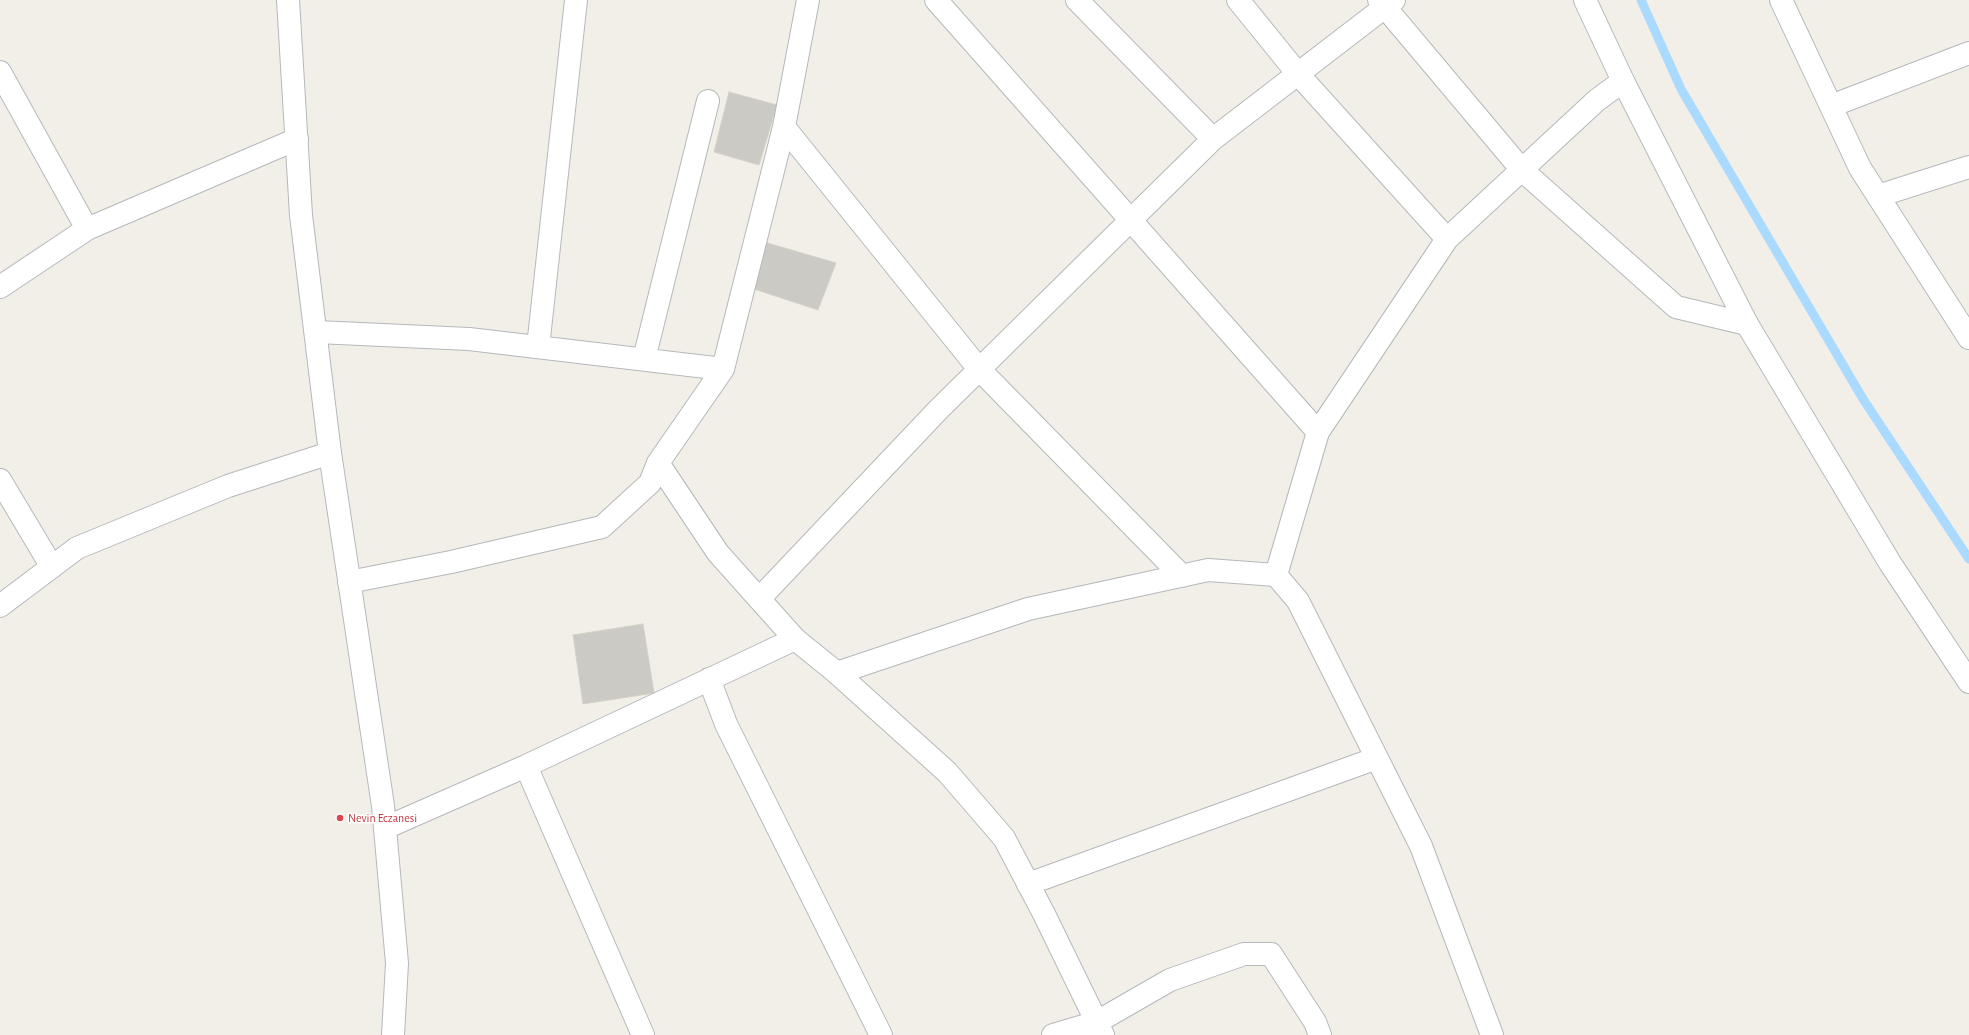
<!DOCTYPE html>
<html>
<head>
<meta charset="utf-8">
<style>
  body { margin:0 }
  canvas { display:block; background:#f1efe8 }
</style>
</head>
<body>
<canvas width="1969" height="1035"></canvas>
<script>
const ctx = document.querySelector('canvas').getContext('2d');
ctx.lineJoin = 'round';
const toPath = rows => new Path2D(rows.map(r => 'M' + r).join(''));
function trace(path, color, width, dash) { ctx.strokeStyle = color; ctx.lineWidth = width; ctx.lineCap = dash ? 'butt' : 'round'; ctx.setLineDash(dash || []); ctx.stroke(path); }
function fill(path, color) { ctx.fillStyle = color; ctx.fill(path, 'evenodd'); }
function label(font, color, halo, rows, align = 'center') {
  ctx.font = font + ' "Alegreya Sans",sans-serif'; ctx.lineWidth = 3; ctx.setLineDash([]); ctx.textBaseline = 'middle'; ctx.strokeStyle = halo; ctx.fillStyle = color; for (const [text, x, y, turn = 0] of rows) {
    ctx.save(); ctx.translate(x, y); ctx.rotate((+turn || 0) * Math.PI / 180); ctx.textAlign = isNaN(turn) ? turn : align; if (halo) ctx.strokeText(text, 0, 0); ctx.fillText(text, 0, 0); ctx.restore();
  }
}
trace(toPath([
  [1641,0,1681,89,1863,399,1969,559]
]), '#aadaff', 9);
const building = toPath([
  [729,92,777,105,759,165,714,152,729,92],
  [764,242,836,263,818,310,748,287,764,242],
  [643,624,654,693,583,704,573,635,643,624]
]);
fill(building, '#cccac5');
trace(building, '#d6d1c6', 1);
const minor = toPath([
  [936,0,1318,432],
  [1077,0,1213,139],
  [1238,0,1298,74,1447,239],
  [1379,0,1522,170,1676,307,1747,324],
  [0,72,87,229],
  [1831,106,1969,53],
  [784,127,979,369,1182,576],
  [1878,196,1969,167],
  [0,287,87,229,297,139],
  [317,332,469,339,723,369,784,127,808,0],
  [538,347,576,0],
  [644,359,708,101],
  [0,480,52,567],
  [1276,575,1318,432,1447,239,1597,100,1623,81],
  [349,582,451,562,602,527,650,483,658,463,723,369],
  [759,599,938,410,1213,139,1394,0],
  [0,606,77,548,228,486,330,453],
  [837,673,1028,609,1208,570,1276,575,1298,601,1421,846,1492,1035],
  [709,679,726,724,881,1035],
  [526,766,643,1035],
  [385,828,526,766,795,639,718,553,658,463],
  [1028,884,1377,758],
  [1053,1035,1097,1022,1170,980,1244,954,1271,954,1315,1022,1320,1035]
]);
const tertiary = toPath([
  [288,0,301,215,330,453,383,806,397,963,393,1035],
  [1781,0,1860,168,1969,338],
  [795,639,837,673,947,772,1004,838,1044,914,1103,1035]
]);
const secondary = toPath([
  [1585,0,1623,81,1747,324,1890,563,1969,682]
]);
trace(minor, '#b5b8bc', 24);
trace(tertiary, '#b5b8bc', 24);
trace(secondary, '#b6babf', 24);
trace(minor, '#fff', 22);
trace(tertiary, '#fff', 22);
trace(secondary, '#fff', 22);
for (const [x, y, r, color] of [
  [340,818,4,"#e0444e"]
]) { const dot = new Path2D(); dot.arc(x, y, r, 0, 2 * Math.PI); ctx.fillStyle = color; ctx.fill(dot); trace(dot, '#fff', 1.5); }
label('12px', '#be3a42', '#fff', [
  ["Nevin Eczanesi",348,818]
], 'left');
</script>
</body>
</html>
